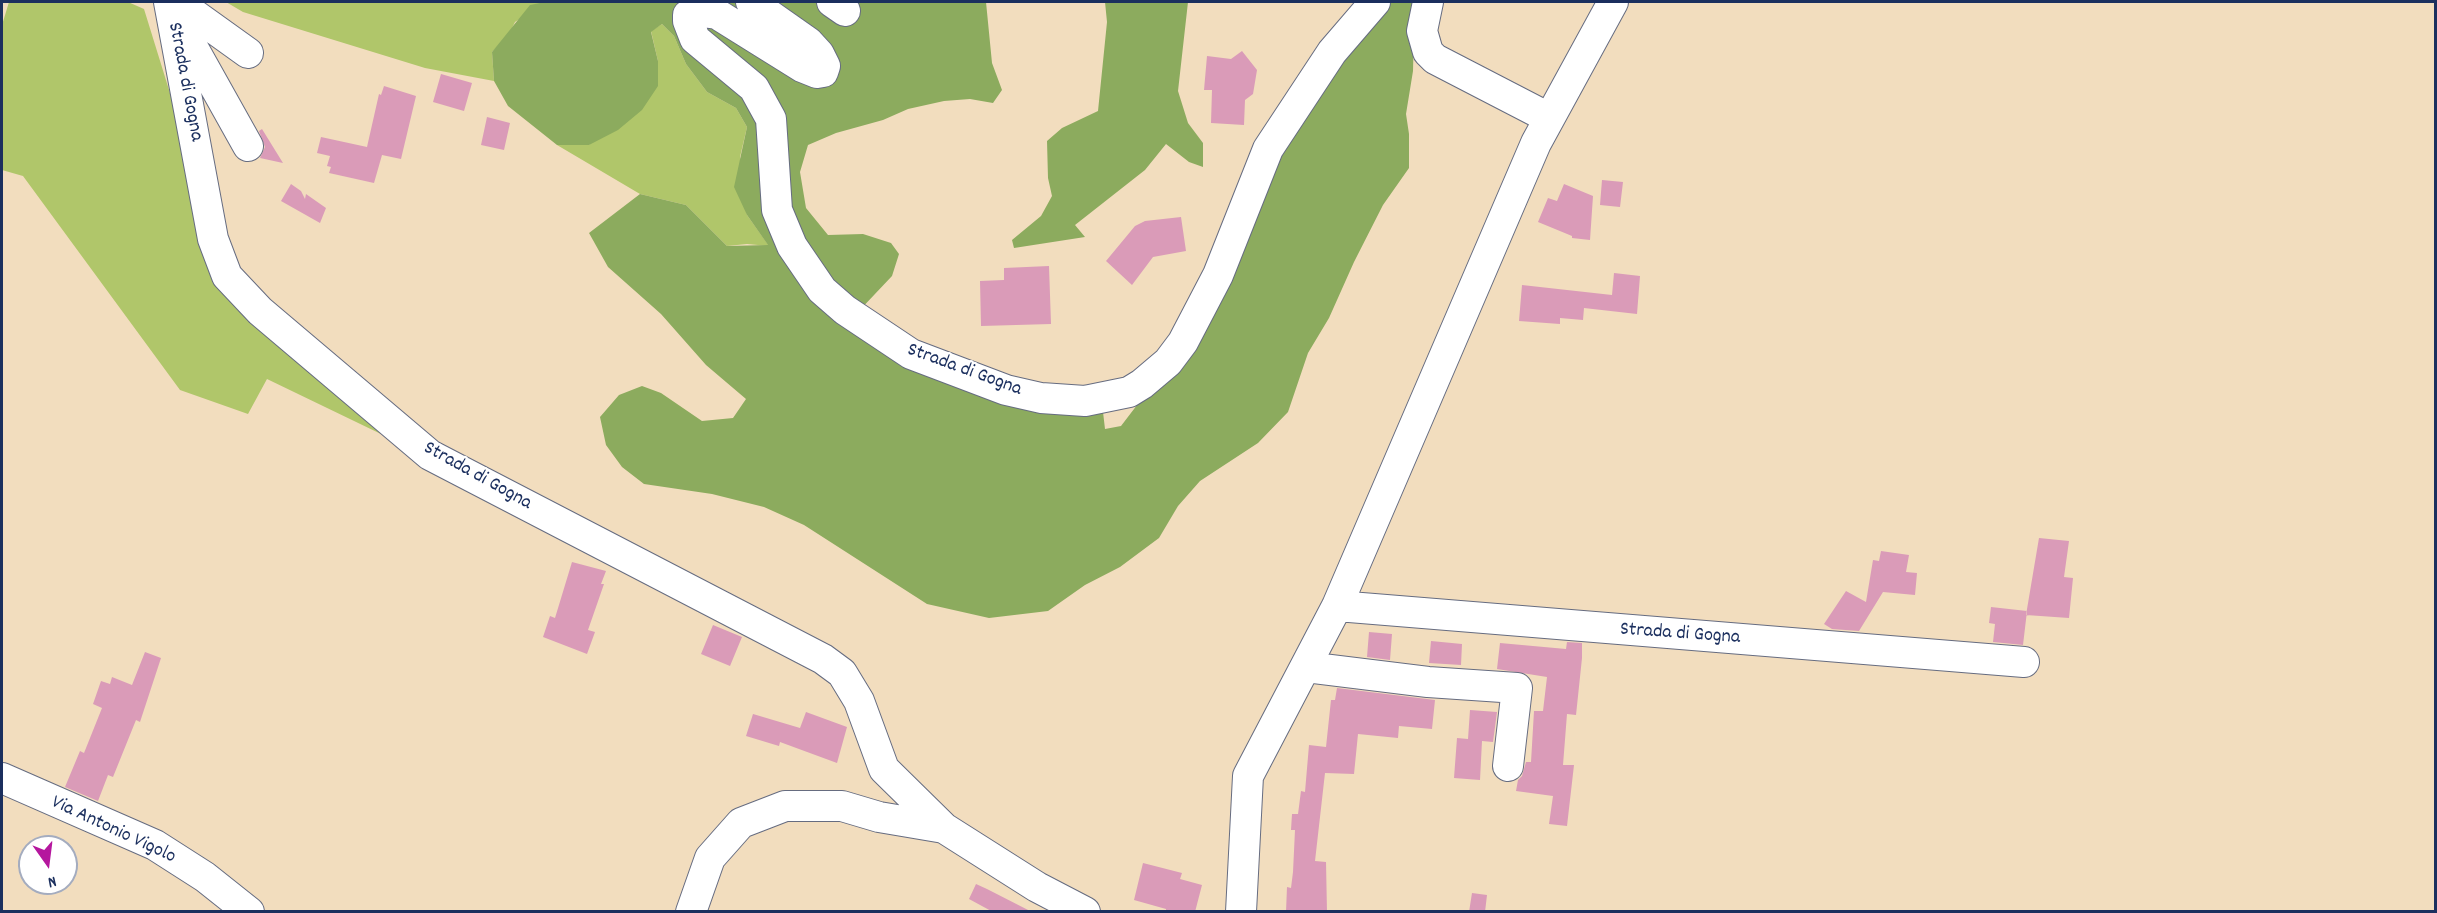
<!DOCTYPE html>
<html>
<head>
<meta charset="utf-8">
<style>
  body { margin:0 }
  #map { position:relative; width:2437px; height:913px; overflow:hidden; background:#f2ddbe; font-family:Dekko,sans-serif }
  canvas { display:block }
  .frame { position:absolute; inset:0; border:3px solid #1b2f5e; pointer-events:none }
  .north { position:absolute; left:18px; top:835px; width:60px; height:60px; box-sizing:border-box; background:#fff; border:2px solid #a4acbf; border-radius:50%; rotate:166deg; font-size:16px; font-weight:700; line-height:24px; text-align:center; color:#1b2f5e }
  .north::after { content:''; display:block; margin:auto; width:21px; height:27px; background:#b5179e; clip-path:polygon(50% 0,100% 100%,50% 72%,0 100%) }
</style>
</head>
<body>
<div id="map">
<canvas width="2437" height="913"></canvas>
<div class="frame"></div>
<div class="north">N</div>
</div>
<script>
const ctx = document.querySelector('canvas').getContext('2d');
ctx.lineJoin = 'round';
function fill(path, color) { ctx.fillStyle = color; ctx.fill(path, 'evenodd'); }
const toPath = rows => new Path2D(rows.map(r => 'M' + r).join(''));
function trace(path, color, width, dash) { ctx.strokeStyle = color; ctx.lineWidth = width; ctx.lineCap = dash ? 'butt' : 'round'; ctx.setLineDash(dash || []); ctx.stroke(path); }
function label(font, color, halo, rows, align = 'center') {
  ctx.font = font + ' Dekko,sans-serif'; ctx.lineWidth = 4.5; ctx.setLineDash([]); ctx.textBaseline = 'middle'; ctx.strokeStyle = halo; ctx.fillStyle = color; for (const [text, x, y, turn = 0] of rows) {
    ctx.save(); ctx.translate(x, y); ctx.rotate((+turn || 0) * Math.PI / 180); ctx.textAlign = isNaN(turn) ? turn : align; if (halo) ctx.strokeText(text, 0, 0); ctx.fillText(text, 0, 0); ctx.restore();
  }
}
fill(toPath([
  [9,2,128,2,144,9,178,119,196,227,299,363,381,434,267,379,248,414,180,390,23,176,2,170,2,25],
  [226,2,545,2,515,22,508,36,492,52,494,81,425,68,243,12],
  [662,24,674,36,686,64,707,92,736,108,747,127,740,157,747,215,769,246,747,244,727,246,686,205,640,194,557,145,589,145,658,61,651,31]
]), '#b0c66a');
fill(toPath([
  [545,2,986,2,992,63,1002,90,993,103,970,99,944,101,908,109,883,120,836,133,808,145,800,172,806,208,828,235,863,234,891,243,899,254,892,276,857,313,958,370,1101,395,1105,429,1121,426,1147,392,1246,206,1381,2,1422,2,1414,28,1413,71,1406,114,1409,134,1409,168,1383,205,1354,262,1329,318,1308,353,1288,412,1258,443,1200,481,1178,506,1159,538,1120,567,1085,585,1048,611,989,618,927,604,804,525,764,507,712,494,644,484,622,467,606,445,600,417,619,395,642,386,661,393,702,421,733,418,746,399,706,365,661,314,608,267,589,233,640,194,686,205,727,246,768,245,747,215,734,187,747,127,736,108,707,92,686,64,674,36,662,24,651,32,658,61,658,86,642,110,618,130,589,145,557,145,508,106,494,81,492,52,530,5],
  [1105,2,1188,2,1178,91,1188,123,1203,143,1203,167,1189,162,1166,144,1145,170,1075,225,1085,237,1014,248,1012,240,1041,216,1052,196,1048,178,1047,141,1062,128,1098,111,1107,22]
]), '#8cab5e');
fill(toPath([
  [1242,51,1257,70,1253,94,1245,100,1244,125,1211,123,1212,90,1204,90,1207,56,1231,59],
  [441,74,472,83,464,111,433,102],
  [384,86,416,96,401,159,382,155,374,183,329,173,331,167,327,166,330,156,317,153,321,137,367,147,379,94,381,95],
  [487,117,510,123,504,150,481,145],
  [262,129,283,163,260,158,265,147,259,131],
  [1602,180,1623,182,1620,207,1600,205],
  [291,184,301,191,305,199,306,194,326,208,320,223,281,201],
  [1564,184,1593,196,1590,240,1572,238,1572,236,1538,222,1548,198,1557,201],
  [1181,217,1186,251,1153,257,1132,285,1106,261,1135,226,1145,221],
  [1049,266,1051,324,981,326,980,281,1004,280,1004,268],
  [1614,273,1640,276,1637,314,1584,308,1583,320,1560,318,1560,324,1519,321,1522,285,1612,295],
  [2039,538,2069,541,2064,577,2073,578,2069,618,2026,615],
  [1881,551,1909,555,1906,572,1917,573,1915,595,1883,592,1859,631,1832,629,1824,624,1846,591,1866,602,1873,560,1879,561],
  [572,562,606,571,601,584,604,584,588,630,595,632,587,654,543,637,550,616,555,618],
  [1991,607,2027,611,2023,645,1993,642,1995,624,1989,623],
  [713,625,742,637,730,666,701,654],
  [1369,632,1392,634,1390,660,1367,657],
  [1431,641,1462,644,1461,665,1429,663],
  [1567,642,1582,643,1582,658,1576,715,1567,714,1563,765,1574,765,1567,826,1549,824,1553,796,1516,791,1518,780,1522,776,1526,762,1531,762,1534,711,1543,711,1547,677,1497,669,1500,643,1566,649],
  [145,652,161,658,140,722,136,720,113,777,108,775,98,801,65,787,80,751,84,753,102,708,93,704,101,681,110,684,112,677,132,685],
  [1337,688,1435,700,1432,729,1399,726,1398,738,1358,734,1354,774,1325,773,1315,861,1326,862,1327,912,1286,912,1287,887,1291,888,1293,872,1295,830,1291,830,1292,814,1298,814,1301,791,1305,792,1309,745,1326,747,1331,700,1335,700],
  [1470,710,1497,712,1493,742,1482,741,1480,780,1454,778,1457,738,1468,739],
  [806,712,847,727,837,763,780,742,779,746,746,736,753,714,800,728],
  [1143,863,1182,873,1180,879,1202,885,1195,912,1166,912,1166,909,1134,900],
  [976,884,987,889,1032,912,993,912,969,899],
  [1472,893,1487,895,1485,912,1469,912]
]), '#da9bb8');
const minor = toPath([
  [169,2,213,239,227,276,260,311,430,455,823,659,842,673,859,701,884,769,944,828,1037,887,1085,912],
  [177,2,248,53],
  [751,2,808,42,819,54,825,66,823,72,817,73,802,67,717,14,694,11,688,15,688,21,695,39,754,88,771,119,777,210,792,246,822,290,845,310,911,354,1006,390,1041,398,1085,401,1129,392,1142,384,1168,362,1183,342,1218,275,1268,149,1332,52,1375,2],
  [832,2,845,11],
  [1428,2,1422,31,1428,52,1435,59,1549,118],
  [182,28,248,146],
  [1337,606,2024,662],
  [1306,667,1428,682,1517,688,1508,766],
  [2,778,155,845,205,877,249,912],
  [691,912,710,858,741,823,785,806,842,806,879,817,944,828],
  [1241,912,1248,776,1337,606,1536,143,1613,2]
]);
trace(minor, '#666c80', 32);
trace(minor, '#fff', 30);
label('20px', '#1b2f5e', '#fff', [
  ["Strada di Gogna",184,82,79],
  ["Strada di Gogna",964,371,20],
  ["Strada di Gogna",477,477,29],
  ["Strada di Gogna",1680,635,4],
  ["Via Antonio Vigolo",113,831,25]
]);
</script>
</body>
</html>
